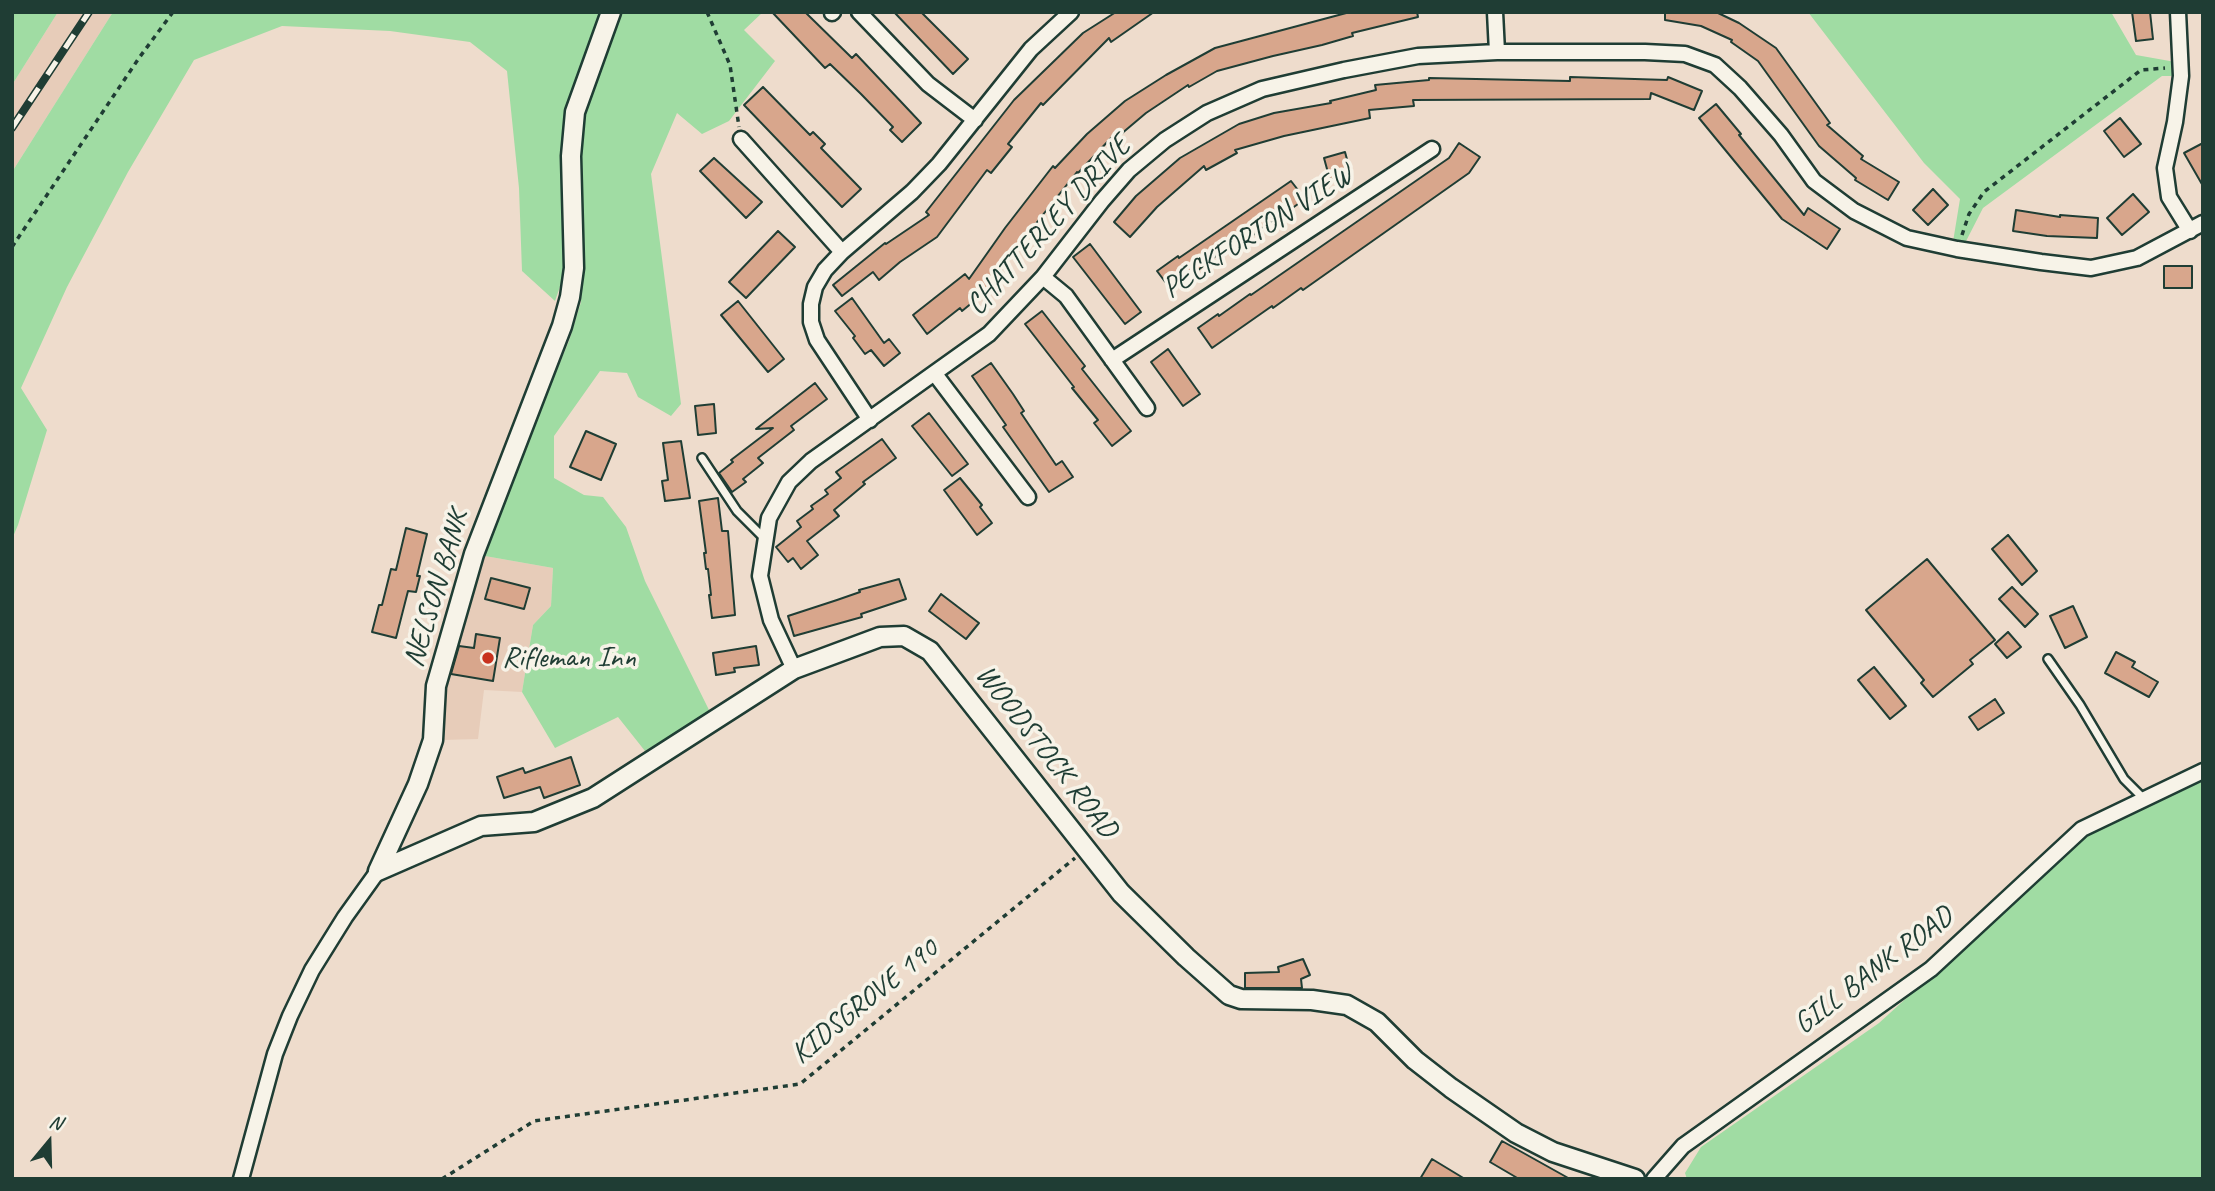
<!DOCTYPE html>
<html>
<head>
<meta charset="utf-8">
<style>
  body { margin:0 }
  #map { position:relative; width:2215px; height:1191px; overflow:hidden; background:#eedccc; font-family:Caveat,sans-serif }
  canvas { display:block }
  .frame { position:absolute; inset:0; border:14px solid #1f3d34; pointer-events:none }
  .north { position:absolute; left:14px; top:1107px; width:70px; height:70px; -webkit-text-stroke:5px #f7f3e8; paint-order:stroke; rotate:19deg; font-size:19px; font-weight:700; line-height:28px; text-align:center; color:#1f3d34 }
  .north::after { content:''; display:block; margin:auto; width:24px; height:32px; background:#1f3d34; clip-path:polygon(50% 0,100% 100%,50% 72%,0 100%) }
</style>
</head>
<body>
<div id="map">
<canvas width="2215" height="1191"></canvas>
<div class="frame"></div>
<div class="north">N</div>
</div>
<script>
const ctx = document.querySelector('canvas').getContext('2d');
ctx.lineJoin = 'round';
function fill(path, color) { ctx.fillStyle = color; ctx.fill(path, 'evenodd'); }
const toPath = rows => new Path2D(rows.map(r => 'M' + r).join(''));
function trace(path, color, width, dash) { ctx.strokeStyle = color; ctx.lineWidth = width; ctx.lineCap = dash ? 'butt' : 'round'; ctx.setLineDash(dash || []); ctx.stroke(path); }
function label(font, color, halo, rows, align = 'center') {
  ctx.font = font + ' Caveat,sans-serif'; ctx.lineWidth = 7; ctx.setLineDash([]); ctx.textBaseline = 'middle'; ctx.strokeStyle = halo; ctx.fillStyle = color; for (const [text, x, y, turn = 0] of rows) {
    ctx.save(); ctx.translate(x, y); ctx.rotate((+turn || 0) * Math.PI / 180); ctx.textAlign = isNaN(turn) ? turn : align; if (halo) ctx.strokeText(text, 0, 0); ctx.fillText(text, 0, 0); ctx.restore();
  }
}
fill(toPath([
  [58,12,113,12,12,172,12,85],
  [485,556,553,568,551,606,533,625,522,692,484,690,478,739,443,740,446,674,457,628]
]), '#e7ccb9');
fill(toPath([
  [12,12,58,12,12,85],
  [113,12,603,12,568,111,563,210,567,267,555,301,522,271,519,188,507,71,470,42,390,31,282,26,194,60,128,172,67,287,21,388,47,430,18,525,12,539,12,172],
  [620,12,763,12,744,30,775,61,729,121,702,134,677,113,651,174,681,404,671,416,638,397,627,373,600,371,554,436,554,478,584,495,603,497,626,527,645,581,710,712,645,751,618,717,555,748,522,692,533,625,551,606,553,568,485,556,507,486,569,341,581,302,579,136,587,102],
  [1808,12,2111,12,2136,55,2181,63,2181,76,2162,76,1983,208,1962,249,1952,248,1960,199,1924,163],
  [2203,781,2203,1179,1687,1179,1685,1173,1701,1147,1879,1023,2081,839,2127,816]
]), '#a0dca3');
const building = toPath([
  [772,12,805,12,852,58,856,54,921,123,902,142,890,130,893,127,861,94,830,64,825,68,772,12],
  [894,12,921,12,968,59,953,74,894,12],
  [1116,12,1154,12,1111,42,1109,38,1043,105,1041,103,1008,144,1012,147,991,173,987,170,937,237,900,262,879,280,873,272,842,296,833,285,885,243,886,244,929,215,926,212,1014,100,1083,33,1116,12],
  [1350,12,1417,12,1418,17,1352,33,1353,36,1322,45,1273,56,1217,71,1189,87,1188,85,1146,113,1114,140,1112,137,1078,173,1077,172,1022,241,984,293,962,311,960,308,927,334,913,315,965,274,969,279,1005,228,1053,166,1055,168,1087,134,1125,101,1166,75,1215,48,1350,12],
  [1665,12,1716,12,1739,23,1776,48,1830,123,1827,125,1863,156,1861,159,1899,182,1888,200,1855,180,1856,178,1819,146,1758,61,1731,42,1732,40,1701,26,1665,20,1665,12],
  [2132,12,2150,12,2153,39,2136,41,2132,12],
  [1570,77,1667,80,1668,77,1702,91,1694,110,1651,93,1650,99,1413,100,1414,106,1369,110,1370,118,1284,136,1235,150,1237,153,1206,170,1204,166,1157,207,1130,237,1114,222,1136,196,1180,158,1239,124,1274,113,1331,103,1330,101,1376,90,1375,85,1429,80,1429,78,1570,81,1570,77],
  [763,87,810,135,813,132,825,144,821,148,861,189,842,207,744,105,763,87],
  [1716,104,1741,134,1739,135,1804,215,1808,208,1840,229,1827,249,1782,219,1699,118,1716,104],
  [2120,118,2141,144,2124,157,2104,131,2120,118],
  [1459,143,1480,157,1469,173,1303,290,1301,288,1273,308,1272,306,1212,348,1198,328,1218,314,1219,316,1250,294,1251,295,1449,158,1459,143],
  [2203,143,2203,186,2184,153,2203,143],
  [1345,152,1351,174,1330,180,1324,158,1345,152],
  [714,158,762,202,746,218,700,171,714,158],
  [1291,181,1305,199,1291,209,1290,208,1230,252,1227,247,1172,291,1157,271,1178,256,1179,258,1291,181],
  [1933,189,1948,205,1928,225,1913,210,1933,189],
  [2133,194,2149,212,2122,235,2107,218,2133,194],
  [2016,210,2060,217,2060,215,2098,218,2097,238,2047,236,2013,231,2016,210],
  [778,231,795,247,746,298,729,282,778,231],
  [1090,244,1141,312,1125,324,1073,257,1090,244],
  [2164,266,2192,266,2192,288,2164,288,2164,266],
  [852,298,884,343,889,339,900,353,884,366,871,350,865,354,853,338,855,336,835,311,852,298],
  [738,301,784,359,768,372,721,315,738,301],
  [1042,311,1085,366,1082,369,1131,431,1112,446,1094,423,1098,420,1072,388,1074,387,1025,324,1042,311],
  [1168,349,1200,394,1183,406,1151,362,1168,349],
  [991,363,1013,394,1024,411,1021,413,1056,465,1062,461,1073,477,1049,492,1003,427,1006,425,972,376,991,363],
  [815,383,827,399,791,426,794,430,758,458,763,463,743,479,746,482,732,492,719,473,733,462,731,460,773,428,756,429,815,383],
  [714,404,716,433,698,435,695,406,714,404],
  [929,413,968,464,952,476,912,426,929,413],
  [586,431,616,444,601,480,570,467,586,431],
  [882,439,896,458,863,482,865,484,834,510,839,516,807,541,818,555,801,569,793,558,788,562,776,547,801,527,797,521,813,509,811,506,828,494,825,490,841,478,836,472,882,439],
  [681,441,690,498,665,501,662,481,668,480,663,443,681,441],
  [960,478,982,505,980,507,992,523,977,535,944,490,960,478],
  [718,498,722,531,728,531,735,615,712,618,709,595,711,595,708,569,706,569,704,553,706,553,699,501,718,498],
  [406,528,427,534,417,576,420,576,416,592,408,591,396,638,372,632,379,605,382,605,391,569,396,570,406,528],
  [2008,535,2037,571,2022,585,1992,549,2008,535],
  [1927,559,1995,640,1970,660,1973,664,1933,697,1921,683,1924,680,1866,610,1927,559],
  [491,578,530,588,524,609,485,599,491,578],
  [899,579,906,599,861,614,862,617,794,636,788,616,837,600,860,592,859,590,899,579],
  [2012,587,2038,614,2025,627,1999,599,2012,587],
  [941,594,979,623,966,639,929,611,941,594],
  [2073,606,2087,637,2065,648,2050,616,2073,606],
  [2008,632,2021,647,2007,658,1995,644,2008,632],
  [476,634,500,638,493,681,451,674,459,646,474,648,476,634],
  [756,646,759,665,734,668,735,672,716,675,713,653,756,646],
  [2116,652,2135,662,2132,667,2158,682,2149,697,2105,673,2116,652],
  [1874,667,1906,706,1890,719,1858,680,1874,667],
  [1995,699,2004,713,1978,730,1969,717,1995,699],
  [571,757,580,785,544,798,540,787,504,798,497,777,523,768,525,773,571,757],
  [1303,959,1310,975,1301,979,1302,988,1245,988,1245,973,1279,972,1278,967,1303,959],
  [1502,1141,1570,1179,1519,1179,1490,1162,1502,1141],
  [1432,1159,1465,1179,1420,1179,1432,1159]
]);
fill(building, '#d8a68c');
trace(building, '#1f3d34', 2);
const service = toPath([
  [702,458,737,511,765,539],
  [2048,659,2080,705,2124,779,2144,799]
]);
const minor = toPath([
  [859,12,928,84,975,120],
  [1495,12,1497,52],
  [2178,12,2181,76,2175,122,2165,168,2169,197,2190,231],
  [832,13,833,12],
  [741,139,842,252],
  [1043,277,1066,296,1147,408],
  [1112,360,1432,149],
  [935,374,1028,497],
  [870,420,817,340,811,322,811,304,815,287,825,270,842,252,912,192,939,164,1031,49,1071,12],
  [794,669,771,620,760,576,769,518,789,482,811,461,989,334,1043,277,1102,201,1129,170,1165,140,1207,113,1262,89,1344,70,1418,56,1497,52,1645,52,1685,54,1715,65,1740,88,1781,135,1814,181,1854,211,1907,238,1957,249,2041,262,2091,268,2137,258,2203,223],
  [241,1179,275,1054,290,1016,312,970,345,917,378,871],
  [1654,1179,1683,1146,1931,969,2082,829,2203,771]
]);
const tertiary = toPath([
  [378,871,481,826,534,822,593,798,794,669,880,637,904,636,930,651,1121,893,1186,957,1229,995,1241,999,1312,1000,1347,1005,1377,1022,1415,1060,1451,1088,1516,1133,1553,1152,1635,1179],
  [378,871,418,784,433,740,436,686,474,554,562,326,570,297,574,268,571,156,575,112,611,12]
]);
trace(service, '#1f3d34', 12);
trace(minor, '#1f3d34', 19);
trace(tertiary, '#1f3d34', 23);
trace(toPath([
  [707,12,730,65,739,127],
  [1962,235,1969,214,1984,192,2141,70,2165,68],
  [12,247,139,58,173,12],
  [442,1179,534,1121,800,1084,1075,858]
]), '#1f3d34', 3.5, [5, 5]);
trace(service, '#f7f3e8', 7);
trace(minor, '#f7f3e8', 14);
trace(tertiary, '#f7f3e8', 18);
const rail = toPath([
  [12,128,89,12]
]);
trace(rail, '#1f3d34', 8);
trace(rail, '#f7f3e8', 5, [16]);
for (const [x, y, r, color] of [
  [488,658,7,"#c8321e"]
]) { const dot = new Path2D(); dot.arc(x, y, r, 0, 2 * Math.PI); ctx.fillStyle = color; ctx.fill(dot); trace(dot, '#f7f3e8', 2.5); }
label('30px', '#1f3d34', '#f7f3e8', [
  ["CHATTERLEY DRIVE",1049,226,-48],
  ["PECKFORTON VIEW",1258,232,-33],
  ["NELSON BANK",437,589,-73],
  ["WOODSTOCK ROAD",1046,752,52],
  ["GILL BANK ROAD",1874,971,-37],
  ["KIDSGROVE 190",865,1002,-39]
]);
label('30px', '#1f3d34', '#f7f3e8', [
  ["Rifleman Inn",502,658]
], 'left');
</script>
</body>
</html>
